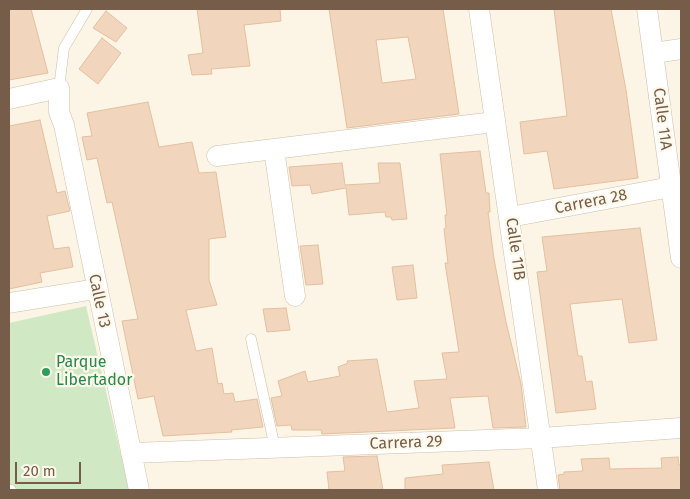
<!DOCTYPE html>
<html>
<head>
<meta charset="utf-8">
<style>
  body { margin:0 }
  #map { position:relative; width:690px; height:499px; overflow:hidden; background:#fcf5e5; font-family:"Fira Sans",sans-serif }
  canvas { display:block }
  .frame { position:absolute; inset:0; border:10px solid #755d4a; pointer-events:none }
  .scale { position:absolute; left:15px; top:462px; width:66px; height:22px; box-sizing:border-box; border:2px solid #755d4a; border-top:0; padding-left:6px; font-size:15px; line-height:18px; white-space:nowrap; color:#755d4a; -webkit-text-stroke:4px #fff9eb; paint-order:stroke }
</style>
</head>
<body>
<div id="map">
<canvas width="690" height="499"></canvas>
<div class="frame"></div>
<div class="scale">20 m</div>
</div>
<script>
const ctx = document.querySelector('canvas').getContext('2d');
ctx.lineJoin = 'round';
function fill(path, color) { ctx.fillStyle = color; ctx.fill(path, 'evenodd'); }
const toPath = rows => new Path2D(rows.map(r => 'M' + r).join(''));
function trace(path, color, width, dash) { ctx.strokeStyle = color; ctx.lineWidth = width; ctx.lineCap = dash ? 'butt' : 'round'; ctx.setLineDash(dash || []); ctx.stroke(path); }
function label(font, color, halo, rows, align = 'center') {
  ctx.font = font + ' "Fira Sans",sans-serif'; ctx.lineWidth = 4.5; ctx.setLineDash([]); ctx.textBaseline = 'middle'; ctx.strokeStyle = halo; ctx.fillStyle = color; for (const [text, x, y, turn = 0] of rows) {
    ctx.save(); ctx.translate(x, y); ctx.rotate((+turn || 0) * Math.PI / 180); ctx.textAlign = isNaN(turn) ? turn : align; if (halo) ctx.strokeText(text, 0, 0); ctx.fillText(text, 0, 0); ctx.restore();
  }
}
fill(toPath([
  [86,306,129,489,9,490,9,323]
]), '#d0e9c4');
const building = toPath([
  [9,9,31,9,48,73,9,80,9,9],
  [197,9,280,9,281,21,244,25,250,66,211,69,212,74,192,75,188,55,203,53,197,9],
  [329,9,443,9,459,114,347,128,329,9],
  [408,37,416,79,382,83,376,40,408,37],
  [554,9,611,9,626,90,638,178,554,189,547,151,524,154,520,122,567,116,554,9],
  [106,11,127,28,116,42,93,28,106,11],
  [102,38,121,53,98,84,79,69,102,38],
  [148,102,159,147,192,142,199,173,216,172,226,237,209,239,209,280,217,305,186,310,196,351,212,348,218,384,222,383,224,394,233,393,235,402,257,399,263,427,231,430,232,432,163,436,154,396,138,399,122,321,138,319,112,202,107,203,97,158,87,160,82,137,92,136,87,113,148,102],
  [40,120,57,193,65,191,70,211,47,216,54,249,69,247,73,267,40,273,42,282,9,289,9,126,40,120],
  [480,151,486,193,489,193,490,212,488,212,494,259,506,322,521,384,526,427,493,428,488,396,450,398,455,428,322,434,321,430,292,430,291,425,277,426,271,398,282,396,278,381,305,371,308,382,340,376,338,367,348,363,347,361,377,359,387,412,419,408,414,381,447,379,442,353,459,352,445,263,448,263,444,229,446,228,445,215,447,215,440,154,480,151],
  [342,163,345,185,380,183,378,163,400,163,407,219,392,220,391,217,386,217,385,212,349,215,346,188,312,194,310,185,292,186,289,167,342,163],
  [640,228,657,340,629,343,622,299,570,304,578,356,582,356,586,382,592,381,596,409,556,413,537,272,547,271,542,237,640,228],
  [318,245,323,284,306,285,300,246,318,245],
  [413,265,417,298,397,300,392,267,413,265],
  [286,308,290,330,267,332,263,309,286,308],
  [377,456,383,490,329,490,327,472,345,471,343,457,377,456],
  [678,457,679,465,681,465,681,490,560,490,558,475,564,474,564,472,583,471,581,459,609,458,610,469,662,468,661,458,678,457],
  [489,462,494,490,405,490,405,478,443,474,442,465,489,462]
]);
fill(building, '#f1d6bd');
trace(building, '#e4be9e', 1);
const service = toPath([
  [59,88,64,48,87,9],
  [251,339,275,448],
  [9,490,11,490]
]);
const minor = toPath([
  [479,9,548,490],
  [647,9,681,258],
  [654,53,681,49],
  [9,99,59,88,59,112,64,125,139,490],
  [274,149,295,296],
  [217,156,494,122],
  [510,217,671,187],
  [9,303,96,289],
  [131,453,541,438,681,428]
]);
trace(service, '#cebdac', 11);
trace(minor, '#cebdac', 21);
trace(service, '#fff', 10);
trace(minor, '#fff', 20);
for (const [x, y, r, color] of [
  [46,372,5,"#2e9e5b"]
]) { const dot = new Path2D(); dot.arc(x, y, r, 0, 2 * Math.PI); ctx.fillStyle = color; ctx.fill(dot); trace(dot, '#fff9eb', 2); }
label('16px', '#755d4a', '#fff9eb', [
  ["Calle 11A",662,119,83],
  ["Carrera 28",591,202,-11],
  ["Calle 11B",515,249,82],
  ["Calle 13",99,301,78],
  ["Carrera 29",406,443,-2]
]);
label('16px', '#27864d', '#fff9eb', [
  ["Parque",56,363],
  ["Libertador",56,381]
], 'left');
</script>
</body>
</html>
